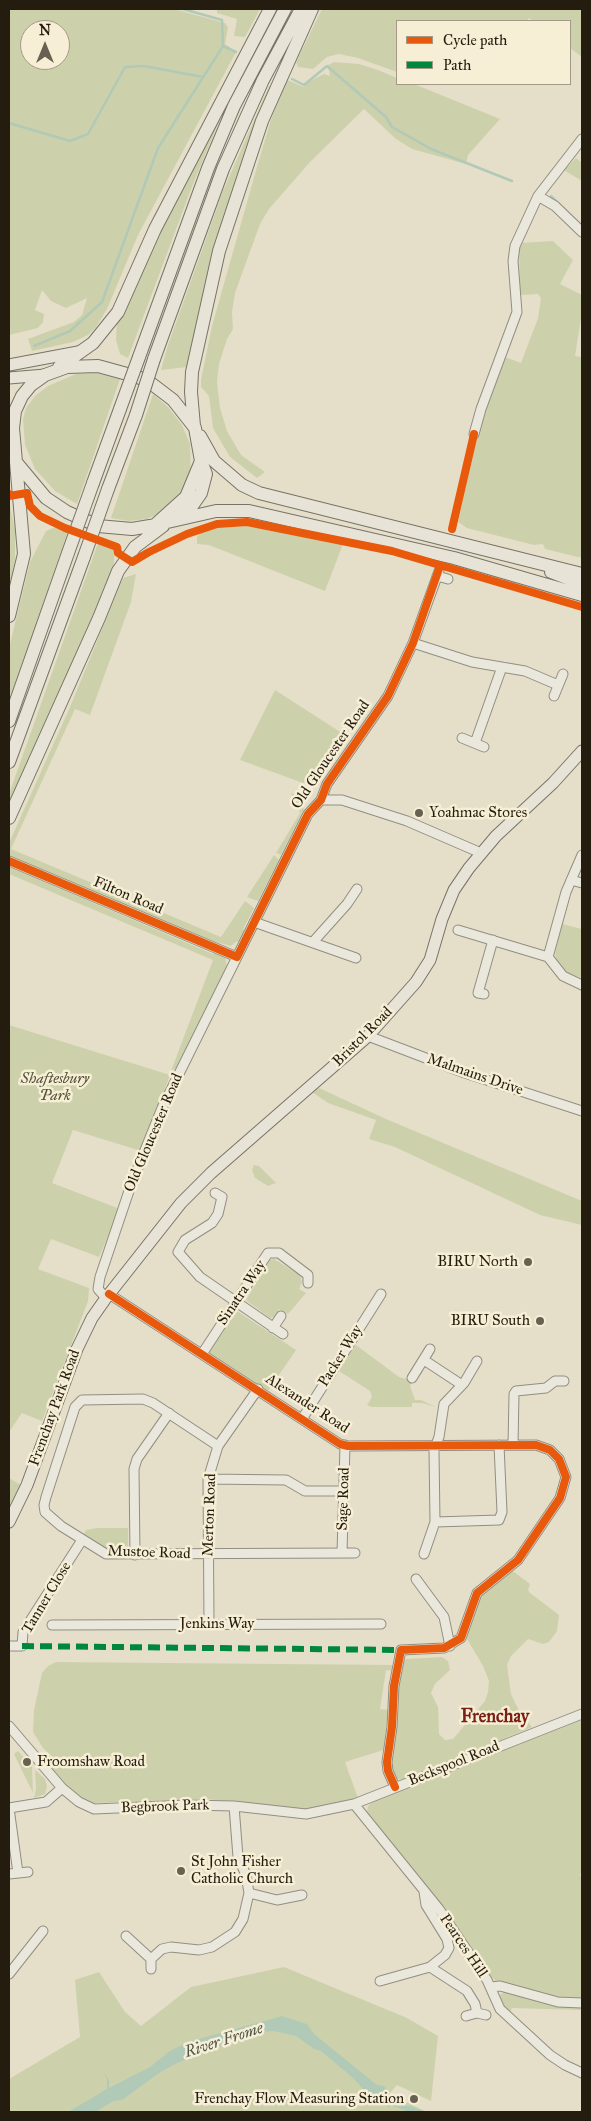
<!DOCTYPE html>
<html>
<head>
<meta charset="utf-8">
<style>
  body { margin:0 }
  #map { position:relative; width:591px; height:2121px; overflow:hidden; background:#e5dfca; font-family:"IM FELL Great Primer",serif }
  canvas { display:block }
  .frame { position:absolute; inset:0; border:10px solid #251c10; pointer-events:none }
  .legend { position:absolute; left:396px; top:20px; width:175px; height:65px; box-sizing:border-box; background:#f6eed5; border:1px solid #a29a86; margin:0; padding:6px 9px; list-style:none; font-size:15px; color:#251c10 }
  .legend li { display:flex; align-items:center; gap:10px; height:25px }
  .legend b { width:25px; border:1px solid #a29a86 }
  .north { position:absolute; left:20px; top:20px; width:50px; height:50px; box-sizing:border-box; background:#f6eed5; border:1px solid #a29a86; border-radius:50%; rotate:0deg; font-size:14px; font-weight:700; line-height:20px; text-align:center; color:#251c10 }
  .north::after { content:''; display:block; margin:auto; width:18px; height:22px; background:#686051; clip-path:polygon(50% 0,100% 100%,50% 72%,0 100%) }
</style>
</head>
<body>
<div id="map">
<canvas width="591" height="2121"></canvas>
<div class="frame"></div>
<ul class="legend">
<li><b style="height:6px;background:#e8590c"></b>Cycle path</li>
<li><b style="height:6px;background:#00873e"></b>Path</li>
</ul>
<div class="north">N</div>
</div>
<script>
const ctx = document.querySelector('canvas').getContext('2d');
ctx.lineJoin = 'round';
function fill(path, color) { ctx.fillStyle = color; ctx.fill(path, 'evenodd'); }
const toPath = rows => new Path2D(rows.map(r => 'M' + r).join(''));
function trace(path, color, width, dash) { ctx.strokeStyle = color; ctx.lineWidth = width; ctx.lineCap = dash ? 'butt' : 'round'; ctx.setLineDash(dash || []); ctx.stroke(path); }
function label(font, color, halo, rows, align = 'center') {
  ctx.font = font + ' "IM FELL Great Primer",serif'; ctx.lineWidth = 5; ctx.setLineDash([]); ctx.textBaseline = 'middle'; ctx.strokeStyle = halo; ctx.fillStyle = color; for (const [text, x, y, turn = 0] of rows) {
    ctx.save(); ctx.translate(x, y); ctx.rotate((+turn || 0) * Math.PI / 180); ctx.textAlign = isNaN(turn) ? turn : align; if (halo) ctx.strokeText(text, 0, 0); ctx.fillText(text, 0, 0); ctx.restore();
  }
}
fill(toPath([
  [9,9,174,9,225,23,228,27,225,44,236,52,138,235,107,309,96,327,88,335,73,342,32,351,28,339,74,322,82,315,87,298,66,308,51,301,42,290,35,310,44,314,43,322,38,328,9,335],
  [30,30,60,30,60,60,30,60],
  [217,9,260,9,245,37,234,36,237,19,217,13],
  [322,9,582,9,582,57,570,48,570,21,533,21,529,18,527,21,397,21,397,72,358,58,339,54,327,57,313,69,298,67,296,62],
  [334,62,359,64,378,70,397,78,397,84,414,84,500,119,468,155,466,164,412,149,396,139,364,109,310,162,269,209,260,224,235,293,232,312,233,329,227,339,219,364,217,382,220,408,227,431,241,455,265,472,257,478,230,457,213,428,209,396,201,387,201,380,212,326,257,167,272,116,287,80,304,87,308,82,324,74,330,76,328,65],
  [269,86,271,87,215,251,187,367,161,370,167,348,223,191],
  [224,110,193,184,128,358,120,354,116,340,117,321,165,219],
  [576,158,582,163,582,181,564,170],
  [553,241,573,260,560,284,582,295,582,312,575,356,582,357,582,558,545,549,543,544,534,545,467,528,458,522,483,412,505,357,521,363,538,318,541,298,538,294,520,295,519,243],
  [96,373,120,379,77,504,55,491,35,469,25,445,23,419,26,408,35,396,48,386,76,374],
  [153,394,168,407,182,425,190,444,191,477,188,486,168,509,147,519,129,521,111,518],
  [9,501,15,530,15,560,9,590],
  [243,524,343,544,325,591,209,545,197,544,197,537,202,531,225,525],
  [56,527,68,531,9,704,9,648,30,562,46,531],
  [98,543,115,548,113,574,9,807,9,794],
  [136,574,131,602,90,715,75,709,11,849,221,937,245,901,254,908,243,929,246,931,239,943,237,941,231,946,212,941,9,856,9,843,70,707,123,578],
  [275,690,345,735,314,780,303,783,240,760],
  [291,793,299,796,304,809,281,855,276,853,300,813],
  [274,855,279,860,258,901,247,897],
  [9,867,213,954,215,951,225,956,227,968,176,1068,171,1071,213,960,9,874],
  [28,873,209,948,205,949],
  [562,924,582,929,582,978,566,972,556,959,555,953],
  [9,1025,170,1075,141,1151,73,1130,52,1183,120,1209,99,1257,51,1239,38,1269,89,1288,88,1301,42,1421,22,1413,9,1432],
  [319,1088,386,1119,582,1201,582,1225,540,1215,395,1147,369,1139,376,1120,328,1103,312,1092],
  [254,1165,259,1166,276,1183,268,1186,255,1178,252,1170],
  [274,1259,300,1275,302,1282,299,1289,306,1293,288,1314,279,1309,275,1317,270,1318,246,1300,270,1260],
  [237,1311,296,1350,268,1391,209,1353],
  [356,1345,399,1377,406,1379,408,1376,413,1379,410,1386,415,1400,421,1400,436,1407,422,1403,412,1403,412,1407,371,1407,367,1405,372,1397,370,1391,339,1371],
  [9,1478,21,1485,9,1507],
  [97,1528,128,1528,128,1548,107,1549,84,1534,86,1530],
  [510,1569,530,1584,528,1590,530,1593,559,1615,557,1631,549,1642,543,1644,528,1639,511,1656,507,1665,511,1694,520,1713,532,1727,403,1780,394,1778,391,1770,390,1748,345,1762,358,1798,324,1808,304,1811,207,1799,93,1803,75,1794,59,1778,46,1762,58,1762,43,1748,33,1732,34,1710,42,1673,48,1666,56,1662,395,1665,394,1671,386,1670,380,1709,389,1710,397,1693,403,1662,406,1659,442,1657,448,1661,450,1670,435,1684,431,1693,438,1707,439,1734,445,1740,453,1739,485,1701,488,1692,489,1681,483,1666,464,1634,475,1598],
  [582,1720,582,1873,580,1874,582,1881,582,1999,570,2001,498,1983,481,1967,370,1818,367,1812,368,1806,374,1801],
  [18,1751,32,1767,33,1793,14,1754],
  [35,1770,45,1779,47,1786,45,1794,34,1798,36,1789],
  [284,1967,407,2018,438,2036,431,2101,397,2085,389,2094,427,2112,9,2112,9,2079,80,2037,75,1980,99,1972,125,2012,141,2026,191,1987],
  [505,1991,550,2005,582,2006,582,2010,512,2008,509,2015,500,1999,500,1995]
]), '#cdd1ab');
fill(toPath([
  [282,2016,307,2024,314,2034,377,2085,384,2086,394,2099,405,2106,411,2106,425,2112,409,2112,391,2105,389,2107,375,2102,353,2078,321,2051,314,2049,296,2036,274,2031,261,2032,242,2040,234,2040,177,2063,159,2073,122,2100,113,2101,96,2112,68,2112,107,2089,107,2079,104,2072,109,2080,109,2088,150,2067,170,2051,188,2042]
]), '#b1c9b7');
trace(toPath([
  [183,9,222,20,223,46,236,52],
  [292,79,304,85,327,66,386,117,392,127,431,149,512,181],
  [9,123,70,141,88,134,125,67,144,66,203,77],
  [551,196,582,226],
  [34,346,70,331,102,302,158,148,223,46]
]), '#b1c9b7', 2.5);
const minor = toPath([
  [538,196,555,206,582,232],
  [474,434,481,409,517,312,513,261,515,246,538,196,582,139],
  [437,576,448,579],
  [413,643,472,662,525,671,558,685],
  [554,696,563,674],
  [462,738,484,747],
  [475,743,502,667],
  [321,800,342,800,407,821,481,853],
  [9,861,237,957],
  [571,880,582,883],
  [254,922,356,958],
  [458,930,548,957,563,976,582,985],
  [313,942,347,904,357,889],
  [548,957,566,892,582,855],
  [484,994,478,993,493,940],
  [368,1036,465,1073,582,1111],
  [215,1193,222,1197,218,1214,212,1223,185,1240,178,1252,200,1277,283,1334],
  [109,1294,340,1444,348,1446,536,1445,550,1450,559,1459,566,1477,560,1498,518,1560,477,1593,461,1638,444,1648,401,1650,394,1686,392,1727,387,1762,388,1771,395,1787],
  [106,1298,98,1289,100,1277,131,1185,162,1108,308,814,321,800,327,784,388,696,413,643,439,571],
  [273,1328,281,1316],
  [202,1354,268,1253,279,1253,308,1275,308,1283],
  [424,1360,462,1385],
  [412,1378,430,1349],
  [302,1419,381,1294],
  [513,1445,514,1394,516,1391,546,1388,555,1381,564,1381],
  [218,1446,153,1403,143,1399,82,1400,75,1407,46,1497,44,1505,45,1512,61,1526,106,1554,355,1553],
  [208,1479,286,1480,305,1491,345,1491],
  [435,1522,499,1520,502,1512,499,1445],
  [342,1553,345,1445],
  [424,1554,435,1522,434,1450,439,1437,444,1404,464,1383,477,1361],
  [135,1555,134,1469,137,1459,169,1413],
  [416,1579,444,1617,450,1646],
  [209,1624,208,1479,218,1446,258,1389],
  [52,1625,381,1624],
  [9,1646,22,1646,23,1632,82,1540],
  [9,1726,62,1788,79,1802,94,1809,188,1805,234,1806,306,1814,354,1804,582,1714],
  [354,1804,439,1909,487,1980,500,2009,550,2055,565,2065,582,2073],
  [9,1808,18,1873],
  [9,1808,46,1802,62,1788],
  [9,1874,28,1872],
  [249,1893,277,1900,302,1895],
  [126,1936,151,1959],
  [430,1967,467,1991,475,2004,477,2013],
  [151,1969,151,1959,162,1949,171,1947,199,1950,212,1947,235,1932,243,1919,249,1893,246,1875,238,1857,234,1806],
  [9,1974,43,1931],
  [380,1981,430,1967,445,1955,449,1948,447,1939,426,1905,424,1892],
  [491,1987,500,1986,558,2002,582,2003],
  [466,2016,477,2013,486,2015]
]);
const major = toPath([
  [9,365,78,352],
  [9,378,45,375],
  [9,1522,27,1485,77,1349,92,1318,106,1298,181,1203,211,1173,368,1036,416,982,430,960,442,919,454,890,469,868,496,836,553,783,582,751]
]);
const highway = toPath([
  [139,357,208,168,234,106,285,9],
  [154,359,223,169,263,80,301,9],
  [59,367,93,343,118,312,155,229,270,9],
  [194,426,191,392,192,372,219,251,262,121,312,9],
  [200,436,214,461,242,485,259,493,582,574],
  [93,483,120,409],
  [108,489,136,415],
  [176,518,192,506,201,493,206,474,201,461],
  [156,524,186,497,201,461,195,428,173,400,152,384,138,377,98,366,67,367,45,375,31,385,22,396,15,411,13,428,16,462,46,498,67,512,98,526,132,529,150,526,216,511,249,511,454,558,582,595],
  [551,572,582,584],
  [9,616,24,554,16,462],
  [9,721,68,553],
  [9,762,84,557],
  [9,818,99,618,118,571,135,547,163,526]
]);
trace(minor, '#928e81', 11);
trace(major, '#787368', 13);
trace(highway, '#787368', 14);
trace(minor, '#eae7dd', 9);
trace(major, '#e7e3d7', 11);
trace(highway, '#e7e3d7', 12);
const highwayBridge = toPath([
  [120,409,139,357],
  [136,415,154,359],
  [68,553,93,483],
  [84,557,108,489]
]);
trace(highwayBridge, '#787368', 14, []);
trace(highwayBridge, '#e7e3d7', 12);
trace(toPath([
  [22,1646,401,1650]
]), '#00873e', 6, [12, 6]);
trace(toPath([
  [9,494,9,496,27,493,30,506,40,516,65,528,117,547,118,553,132,562,149,552,187,534,217,524,247,522,392,551,582,607],
  [452,529,474,434],
  [9,861,237,957,308,814,321,800,327,784,388,696,413,643,440,566],
  [109,1294,340,1444,348,1446,536,1445,550,1450,559,1459,566,1477,560,1498,518,1560,477,1593,461,1638,444,1648,401,1650,394,1686,392,1727,387,1762,388,1771,395,1787]
]), '#e8590c', 8);
for (const [x, y, r, color] of [
  [419,813,5,"#686051"],
  [528,1262,5,"#686051"],
  [540,1321,5,"#686051"],
  [27,1762,5,"#686051"],
  [181,1871,5,"#686051"],
  [414,2099,5,"#686051"]
]) { const dot = new Path2D(); dot.arc(x, y, r, 0, 2 * Math.PI); ctx.fillStyle = color; ctx.fill(dot); trace(dot, '#f6eed5', 2); }
label('15px', '#251c10', '#f6eed5', [
  ["Old Gloucester Road",331,755,-56],
  ["Filton Road",128,896,23],
  ["Bristol Road",363,1037,-45],
  ["Malmains Drive",475,1075,19],
  ["Old Gloucester Road",154,1133,-67],
  ["Sinatra Way",242,1293,-56],
  ["Packer Way",341,1356,-58],
  ["Alexander Road",307,1404,33],
  ["Frenchay Park Road",55,1408,-70],
  ["Sage Road",344,1499,-88],
  ["Merton Road",210,1515,-88],
  ["Mustoe Road",149,1553,2],
  ["Tanner Close",47,1598,-59],
  ["Jenkins Way",217,1624],
  ["Beckspool Road",454,1764,-22],
  ["Begbrook Park",165,1807,-2],
  ["Pearces Hill",463,1946,56]
]);
label('15px', '#251c10', '#f6eed5', [
  ["Yoahmac Stores",429,813],
  ["BIRU North",518,1262,"right"],
  ["BIRU South",530,1321,"right"],
  ["Froomshaw Road",37,1762],
  ["St John Fisher",191,1862],
  ["Catholic Church",191,1879],
  ["Frenchay Flow Measuring Station",404,2099,"right"]
], 'left');
label('italic 15px', '#514f37', '#f6eed5', [
  ["Shaftesbury",55,1079],
  ["Park",55,1096]
]);
label('italic 16px', '#4e5548', '#f6eed5', [
  ["River Frome",224,2041,-18]
]);
label('bold 18px', '#7a1f14', '#f6eed5', [
  ["Frenchay",495,1718]
]);
</script>
</body>
</html>
